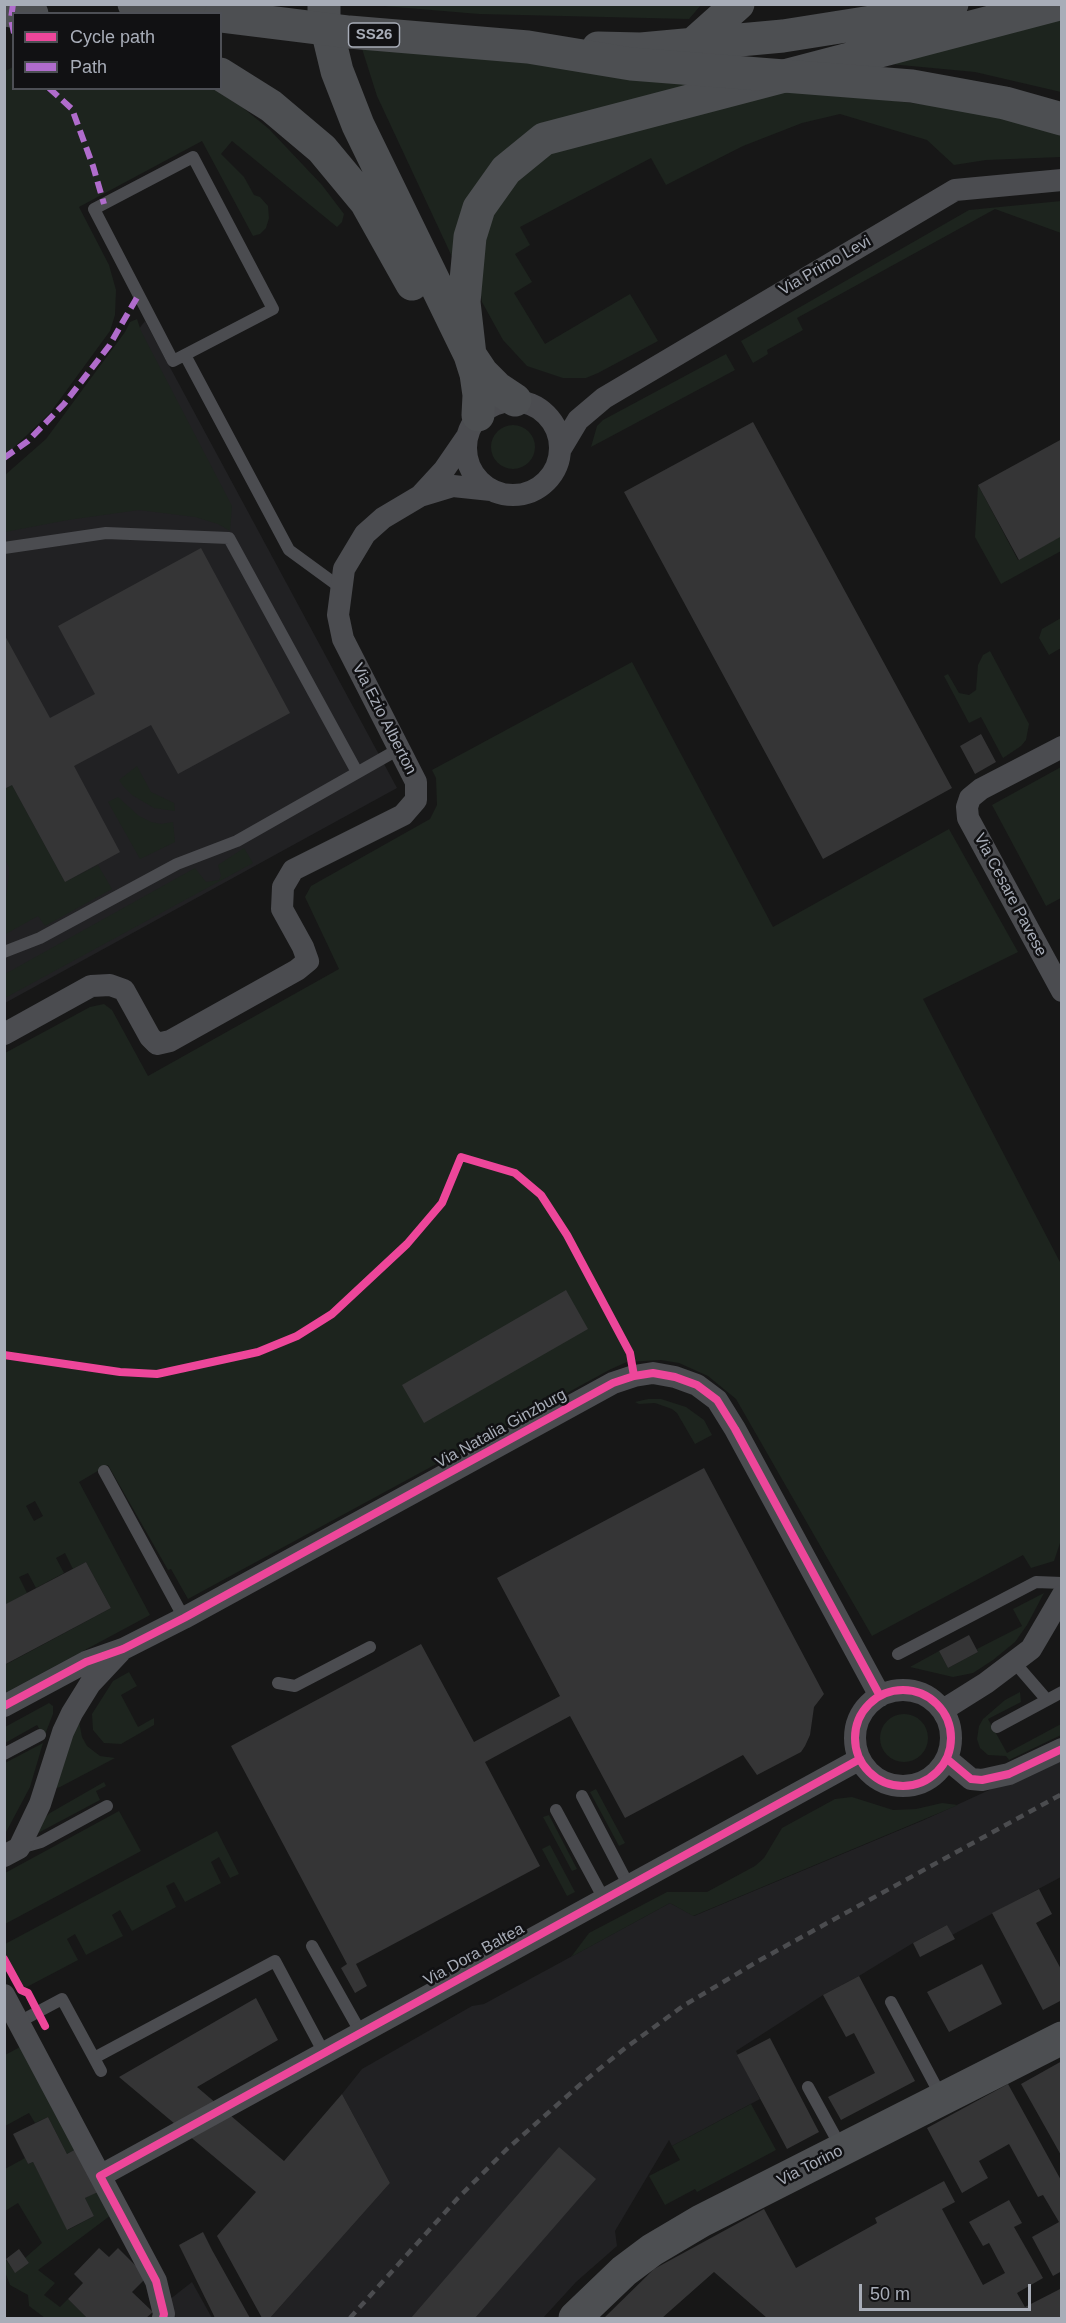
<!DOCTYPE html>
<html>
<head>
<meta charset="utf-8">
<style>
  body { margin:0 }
  #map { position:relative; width:1066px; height:2323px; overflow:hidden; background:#171717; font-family:Helvetica,sans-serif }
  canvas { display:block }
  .frame { position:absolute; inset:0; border:6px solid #a8adb8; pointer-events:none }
  .legend { position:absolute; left:12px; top:12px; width:210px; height:78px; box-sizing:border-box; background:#111113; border:2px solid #4d4f55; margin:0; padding:8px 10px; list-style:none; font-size:18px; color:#a8adb8 }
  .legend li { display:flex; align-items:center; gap:12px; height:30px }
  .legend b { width:30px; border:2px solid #4d4f55 }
  .scale { position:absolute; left:859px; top:2284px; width:172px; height:27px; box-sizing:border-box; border:3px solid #a8adb8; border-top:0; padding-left:8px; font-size:18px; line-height:21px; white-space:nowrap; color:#a8adb8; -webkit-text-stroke:4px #111113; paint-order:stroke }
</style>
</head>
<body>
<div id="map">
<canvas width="1066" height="2323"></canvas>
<div class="frame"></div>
<ul class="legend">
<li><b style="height:8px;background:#ed469a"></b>Cycle path</li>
<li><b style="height:8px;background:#b06ccc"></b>Path</li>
</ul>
<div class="scale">50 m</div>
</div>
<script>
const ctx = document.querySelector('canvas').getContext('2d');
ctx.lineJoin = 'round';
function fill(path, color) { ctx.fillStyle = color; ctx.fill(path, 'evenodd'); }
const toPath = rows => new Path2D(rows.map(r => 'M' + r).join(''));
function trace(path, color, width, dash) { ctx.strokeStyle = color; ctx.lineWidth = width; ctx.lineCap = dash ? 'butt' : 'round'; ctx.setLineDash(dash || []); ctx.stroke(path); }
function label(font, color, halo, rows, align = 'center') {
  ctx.font = font + ' Helvetica,sans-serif'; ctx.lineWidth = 5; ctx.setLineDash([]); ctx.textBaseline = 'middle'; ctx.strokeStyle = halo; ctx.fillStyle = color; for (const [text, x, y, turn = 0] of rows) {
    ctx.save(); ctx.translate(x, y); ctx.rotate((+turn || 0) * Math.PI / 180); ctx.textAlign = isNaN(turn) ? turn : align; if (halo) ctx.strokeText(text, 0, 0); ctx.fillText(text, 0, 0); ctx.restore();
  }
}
fill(toPath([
  [145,321,397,788,5,1003,4,502],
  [1061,1757,1061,1877,952,1935,947,1925,913,1943,859,1976,823,1995,736,2051,760,2099,672,2146,669,2140,615,2231,617,2246,576,2282,543,2318,270,2318,390,2183,342,2094,362,2069,472,2006,484,2004,670,1903,694,1916,924,1820],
  [192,2282,212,2318,176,2318,169,2300]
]), '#212123');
fill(toPath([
  [372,5,701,5,689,19,479,14],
  [1061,15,1061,92,975,72,879,63],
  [358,36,716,76,556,126,454,261,377,96],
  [13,67,14,88,213,89,242,107,269,129,322,185,344,214,342,222,337,227,232,141,221,154,244,177,254,195,260,197,268,206,269,218,266,228,260,234,253,236,202,141,79,207,109,265,116,290,115,315,110,331,50,413,5,456,5,71],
  [778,87,996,113,1061,130,1061,157,986,160,954,165,927,140,840,114,802,123,743,146,666,185,651,158,520,227,530,245,515,254,532,282,514,293,545,344,630,294,658,341,598,373,586,378,563,378,527,366,503,340,482,302,480,288,488,224,507,187,550,151],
  [1061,201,1061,233,995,209,797,318,803,330,767,350,768,354,753,363,741,341,969,210],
  [137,319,141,331,232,506,230,531,218,524,195,517,139,510,68,520,5,532,5,475,46,439,125,332,130,322],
  [726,354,735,370,591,447,597,426,603,420],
  '491 447a22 22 0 1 1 44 0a22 22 0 1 1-44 0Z',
  [978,485,1018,560,1061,536,1061,551,1001,584,975,537],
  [1061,618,1061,648,1049,655,1039,638,1042,629],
  [990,651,1029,724,1026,740,1021,746,1003,758,981,717,969,723,944,676,948,674,959,693,969,695,976,690,978,665,983,655],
  [632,662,773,927,949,829,1018,952,923,999,1061,1264,1062,1537,1054,1561,1031,1568,1023,1555,872,1636,736,1399,708,1376,679,1363,661,1360,627,1362,611,1369,188,1599,171,1569,168,1570,108,1465,79,1482,150,1615,5,1693,5,1665,111,1608,86,1562,73,1569,65,1553,56,1558,64,1573,36,1588,28,1573,19,1577,27,1593,5,1605,4,1537,6,1535,4,1532,5,1053,90,1007,104,1004,112,1010,148,1076,339,969,305,897,311,886,430,819,437,805,436,778,432,770],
  [35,1501,43,1516,34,1521,26,1506],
  [137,766,151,792,174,803,175,811,154,808,132,795,123,786,119,780],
  [1061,767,1061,898,1046,906,992,805],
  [12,785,65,882,98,865,112,889,45,926,38,916,4,935,5,903,9,875,9,867,5,859,5,789],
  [118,797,139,816,151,822,161,824,173,822,175,842,140,859,108,802],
  [244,848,253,863,5,998,5,974,195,868,206,882,219,880,221,876,218,865],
  [648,1399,661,1399,686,1407,704,1420,712,1435,695,1444,677,1413,672,1409,655,1403,639,1404,635,1402],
  [1044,1593,1027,1625,1015,1642,993,1660,973,1673,953,1677,910,1667,939,1651,948,1668,978,1652,977,1649,1022,1626,1013,1609],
  [129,1672,137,1686,121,1695,138,1727,154,1718,154,1725,121,1744,104,1743,93,1730,92,1714,113,1681],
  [1020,1692,1021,1702,988,1719,1007,1753,1061,1724,1061,1735,1009,1760,1006,1756,988,1755,980,1748,977,1739,979,1726,983,1719,1005,1700],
  [49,1703,53,1706,53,1714,44,1737,37,1725,5,1743,5,1727],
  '880 1738a24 24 0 1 1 48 0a24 24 0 1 1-48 0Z',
  [78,1716,82,1737,87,1746,100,1756,115,1758,60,1787,53,1789],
  [43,1743,30,1787,5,1834,5,1763],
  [104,1782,106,1786,96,1791,100,1800,38,1833,42,1820,50,1813],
  [596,1789,625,1843,619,1846,590,1792],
  [852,1797,893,1810,916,1809,942,1803,958,1805,693,1916,670,1903,571,1957,589,1933,667,1892,707,1892,755,1866,764,1858,782,1828,835,1799],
  [119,1811,141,1851,5,1924,5,1873],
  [549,1815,577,1869,572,1871,543,1817],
  [217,1831,239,1874,230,1878,219,1857,211,1862,221,1883,185,1902,174,1882,166,1886,176,1907,132,1931,120,1910,112,1915,123,1936,86,1955,75,1934,67,1939,78,1960,23,1989,5,1954,5,1944],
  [550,1845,575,1892,567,1896,542,1849],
  [22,2046,76,2149,67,2154,48,2117,35,2123,29,2113,5,2126,5,2055],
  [751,2104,776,2150,697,2192,695,2189,665,2205,649,2176,680,2160,672,2146],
  [25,2158,28,2164,33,2162,68,2230,94,2216,85,2198,102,2189,115,2212,38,2270,55,2283,44,2295,60,2307,68,2299,87,2318,45,2318,29,2306,28,2295,10,2285,5,2272,5,2259,15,2272,29,2263,25,2258,42,2243,18,2203,5,2211,5,2169]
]), '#1d241e');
fill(toPath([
  [753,422,952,788,823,859,624,492],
  [1062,439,1062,536,1019,560,978,485],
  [201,548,290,713,178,774,151,725,74,766,120,852,65,882,12,785,4,789,4,634,50,718,95,694,58,626],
  [981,734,996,762,975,774,960,746],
  [566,1290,588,1329,424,1423,402,1385],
  [704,1468,824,1694,814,1707,810,1735,805,1746,801,1752,757,1775,743,1755,625,1818,570,1716,485,1762,540,1866,356,1964,367,1986,355,1993,341,1968,347,1964,231,1746,421,1644,474,1742,560,1696,497,1578],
  [86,1562,111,1608,4,1665,4,1605],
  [969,1635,978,1652,948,1668,939,1651],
  [1039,1889,1052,1914,1036,1923,1062,1971,1062,2000,1043,2010,992,1913],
  [947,1925,955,1939,920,1957,913,1943],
  [982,1964,1002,2004,949,2032,927,1992],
  [859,1976,915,2081,841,2120,828,2097,875,2073,854,2033,846,2037,823,1995],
  [256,1998,278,2040,197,2087,284,2161,342,2094,390,2183,270,2318,262,2318,217,2236,256,2192,119,2077],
  [770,2038,819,2132,787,2149,737,2055],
  [1062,2061,1062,2157,1021,2084],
  [1008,2084,1062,2182,1062,2271,1053,2276,1032,2237,1059,2222,1043,2195,1038,2197,1009,2144,979,2161,988,2178,962,2193,927,2128],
  [48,2117,67,2154,76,2149,98,2192,85,2198,94,2216,67,2230,33,2162,28,2164,13,2134],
  [559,2147,596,2179,475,2318,411,2318],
  [944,2181,955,2202,942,2209,983,2285,1005,2273,989,2243,983,2246,969,2222,1009,2200,1022,2223,1014,2227,1043,2278,1017,2293,1025,2307,1062,2288,1062,2318,767,2318,714,2272,662,2318,604,2318,654,2269,764,2209,796,2268,877,2223,875,2218],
  [203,2232,212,2250,250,2318,215,2318,179,2245],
  [99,2248,109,2257,118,2248,147,2277,132,2292,153,2312,146,2318,87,2318,68,2299,83,2283,74,2274],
  [19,2249,29,2263,15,2273,6,2259]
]), '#353536');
trace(toPath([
  [193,157,273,309,173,361,94,209,193,157],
  [185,355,289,550,341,588],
  [4,548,106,533,229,538,357,772],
  [4,952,40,938,177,864,237,841,399,749],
  [104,1471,184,1618],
  [898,1654,1036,1582,1062,1583],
  [1015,1663,1047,1700],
  [278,1683,295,1686,370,1647],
  [997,1727,1062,1692],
  [4,1754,40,1735],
  [582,1796,629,1886],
  [556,1810,604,1899],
  [20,1848,41,1842,107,1806],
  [312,1946,361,2033],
  [891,2002,942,2098],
  [19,2022,62,1999,94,2058,275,1961,324,2053],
  [94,2058,101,2071],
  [808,2087,842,2149]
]), '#4b4c50', 12);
trace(toPath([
  '466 448a47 47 0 1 1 94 0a47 47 0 1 1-94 0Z',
  [560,450,578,420,604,398,955,190,1062,180],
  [421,495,444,470,466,438],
  [1062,747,981,789,970,798,967,807,968,818,1062,991],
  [4,1034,91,986,110,985,124,990,150,1037,157,1044,170,1041,297,970,308,961,303,947,282,909,283,887,293,870,403,815,416,800,416,782,343,639,338,615,344,569,365,534,383,518,420,496,453,486,491,490],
  '855 1738a48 48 0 1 1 96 0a48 48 0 1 1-96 0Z',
  [4,1706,86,1662,123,1649,184,1618,613,1383,634,1376,653,1373,675,1377,697,1385,717,1400,735,1429,880,1696],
  [943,1710,986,1683,1031,1649,1062,1596],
  [947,1759,971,1779,982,1780,1009,1774,1062,1749],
  [4,1856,19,1848,40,1804,63,1732,72,1713,90,1684,120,1652],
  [4,1995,156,2281,164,2314,163,2318],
  [100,2176,860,1759]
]), '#4b4c50', 22);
trace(toPath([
  [134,4,204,14],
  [324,4,324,17,337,71,358,125,470,355,482,373,497,388,515,400],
  [4,10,32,14],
  [692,45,738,4],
  [598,48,641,49,783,36,903,17,952,4],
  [220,74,271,106,322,149,366,202,412,284],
  [478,415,479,395,476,374,470,355,464,302,470,237,479,208,506,170,544,139,1059,4],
  [575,2318,624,2271,652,2250,701,2221,1062,2038]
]), '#4d4f52', 33);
trace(toPath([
  [350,2318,458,2198,507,2149,582,2083,624,2049,683,2006,760,1960,1062,1794]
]), '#4b4c4f', 4.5, [8, 6]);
trace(toPath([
  [220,16,349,32,528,47,631,64,912,86,1005,103,1062,119]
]), '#4d4f52', 33);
trace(toPath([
  [13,4,11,19,14,33],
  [49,88,72,109,93,166,104,204],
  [4,458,28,441,64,404,109,346,139,294]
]), '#b06ccc', 6, [12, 6]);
trace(toPath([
  [4,1355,120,1372,157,1374,258,1352,297,1336,332,1314,407,1244,442,1203,461,1157,515,1173,541,1195,567,1235,630,1353,634,1376],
  '855 1738a48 48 0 1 1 96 0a48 48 0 1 1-96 0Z',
  [4,1706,86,1662,123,1649,184,1618,613,1383,634,1376,653,1373,675,1377,697,1385,717,1400,735,1429,880,1696],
  [947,1759,971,1779,982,1780,1009,1774,1062,1749],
  [4,1959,21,1990,28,1993,45,2026],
  [163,2318,164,2314,156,2281,100,2176,860,1759]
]), '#ed469a', 8);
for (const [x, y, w] of [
  [374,35,51]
]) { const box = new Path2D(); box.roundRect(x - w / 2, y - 12, w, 24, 4.5); ctx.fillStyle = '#111113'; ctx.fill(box); trace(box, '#a8adb8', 1.5); }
label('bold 15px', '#a8adb8', null, [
  ["SS26",374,35]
]);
label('16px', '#a8adb8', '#111113', [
  ["Via Primo Levi",825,266,-30],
  ["Via Ezio Alberton",384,719,63],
  ["Via Cesare Pavese",1010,895,62],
  ["Via Natalia Ginzburg",501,1429,-29],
  ["Via Dora Baltea",474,1955,-29],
  ["Via Torino",810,2166,-27]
]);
</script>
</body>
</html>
